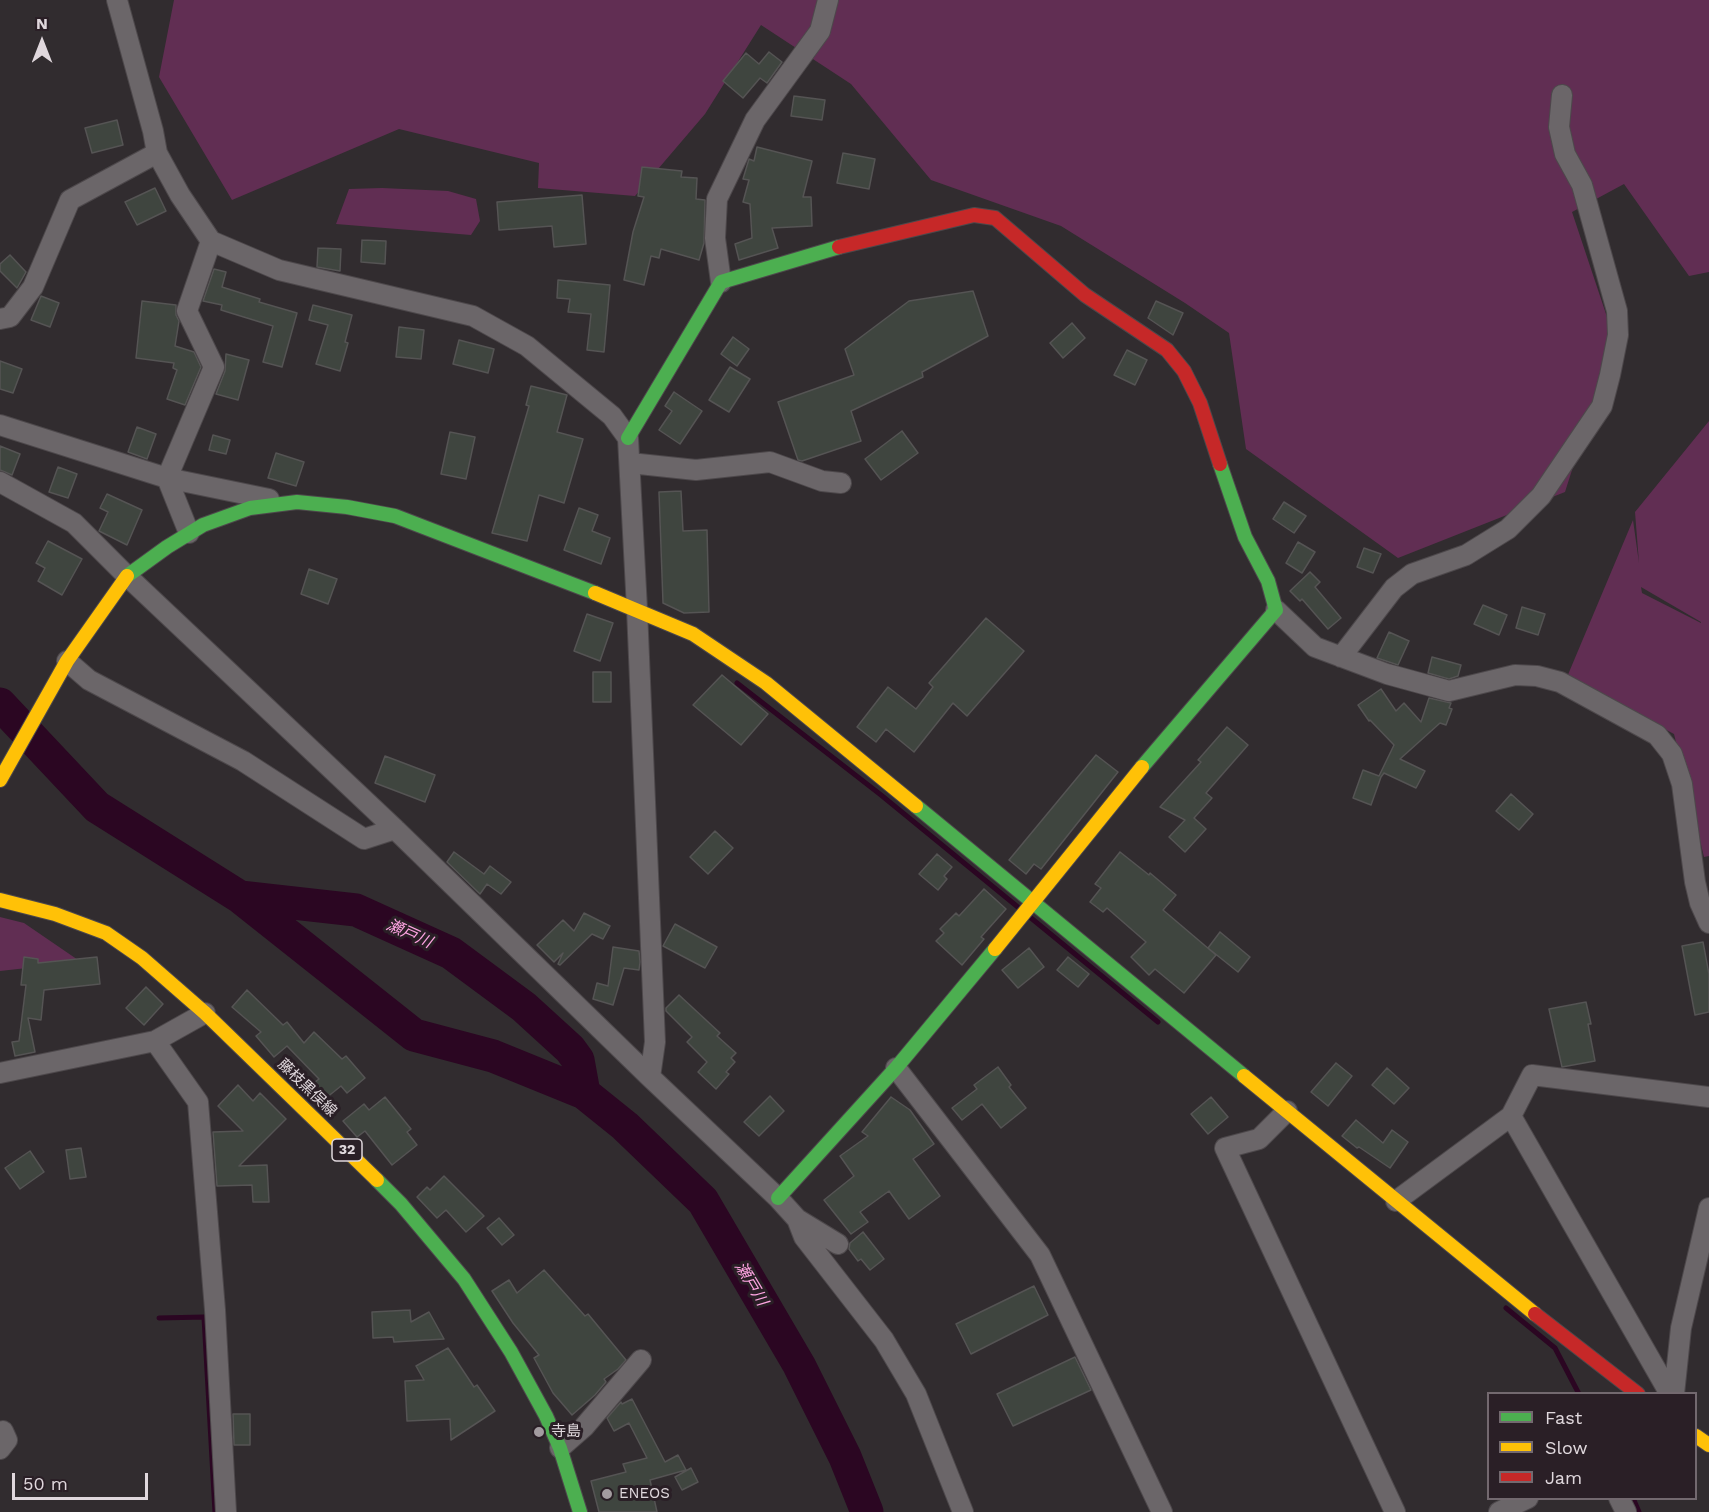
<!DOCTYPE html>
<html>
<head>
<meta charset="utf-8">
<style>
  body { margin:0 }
  #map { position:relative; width:1709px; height:1512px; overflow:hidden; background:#312c2f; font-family:"Work Sans",sans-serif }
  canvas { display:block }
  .legend { position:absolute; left:1487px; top:1392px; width:210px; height:108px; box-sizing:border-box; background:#2a1f26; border:2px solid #73696f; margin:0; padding:8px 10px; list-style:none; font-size:18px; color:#e0d8dd }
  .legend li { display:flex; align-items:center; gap:12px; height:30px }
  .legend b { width:30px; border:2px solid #73696f }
  .north { position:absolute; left:12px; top:12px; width:60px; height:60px; -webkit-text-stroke:4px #2a1f26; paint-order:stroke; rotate:0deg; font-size:16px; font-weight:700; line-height:24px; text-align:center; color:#e0d8dd }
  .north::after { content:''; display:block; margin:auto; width:21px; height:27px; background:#e0d8dd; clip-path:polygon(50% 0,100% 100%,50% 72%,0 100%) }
  .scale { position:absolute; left:12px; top:1473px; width:136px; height:27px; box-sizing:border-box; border:3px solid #e0d8dd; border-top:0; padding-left:8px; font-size:18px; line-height:21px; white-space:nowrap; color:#e0d8dd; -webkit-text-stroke:4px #2a1f26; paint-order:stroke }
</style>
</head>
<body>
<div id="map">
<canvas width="1709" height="1512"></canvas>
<ul class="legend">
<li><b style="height:8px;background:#4caf50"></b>Fast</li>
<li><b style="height:8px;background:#ffc107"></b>Slow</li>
<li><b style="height:8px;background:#c62828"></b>Jam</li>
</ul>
<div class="north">N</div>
<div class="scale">50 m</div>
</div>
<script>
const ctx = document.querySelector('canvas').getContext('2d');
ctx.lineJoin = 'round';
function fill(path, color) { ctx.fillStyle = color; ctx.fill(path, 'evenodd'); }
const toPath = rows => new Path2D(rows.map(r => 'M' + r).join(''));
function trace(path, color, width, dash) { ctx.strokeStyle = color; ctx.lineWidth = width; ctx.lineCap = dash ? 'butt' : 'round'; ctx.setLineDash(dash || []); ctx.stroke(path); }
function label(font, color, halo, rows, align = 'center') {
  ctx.font = font + ' "Work Sans","Noto Sans JP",sans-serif'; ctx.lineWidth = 6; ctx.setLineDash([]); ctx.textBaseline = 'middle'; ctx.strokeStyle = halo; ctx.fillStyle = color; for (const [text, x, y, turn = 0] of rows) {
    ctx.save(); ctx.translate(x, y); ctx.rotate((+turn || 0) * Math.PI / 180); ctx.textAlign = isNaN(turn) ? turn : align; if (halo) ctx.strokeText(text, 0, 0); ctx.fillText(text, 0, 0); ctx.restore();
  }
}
fill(toPath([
  [174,0,1709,0,1709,272,1689,276,1624,184,1572,212,1614,338,1565,492,1398,558,1246,449,1229,333,1185,303,1061,226,931,180,851,84,761,25,705,114,635,196,538,188,539,163,399,129,232,200,159,77],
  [382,188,448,191,476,199,480,221,471,235,336,224,349,189],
  [1709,421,1709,856,1704,857,1674,734,1567,677,1633,520,1639,563,1635,512],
  [1641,587,1701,622,1701,623,1642,593],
  [0,917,24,923,81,962,0,971]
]), '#612e53');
trace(toPath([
  [737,683,881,795,1019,908],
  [1031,918,1158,1022],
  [1506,1308,1555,1348,1579,1394],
  [159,1318,204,1317,215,1512],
  [1633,1498,1639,1512]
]), '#2b0622', 5);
trace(toPath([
  [0,704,97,807,240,897,414,1035,493,1056,584,1093,625,1126,703,1201,799,1365,845,1457,867,1512],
  [240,897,356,910,451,953,524,1007,570,1049,578,1060,584,1093]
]), '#2b0622', 33);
const building = toPath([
  [769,52,782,62,767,83,760,78,743,98,723,81,746,53,759,64,769,52],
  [794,96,825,100,822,120,791,116,794,96],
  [117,120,123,145,92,153,85,128,117,120],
  [757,147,812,161,803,197,811,197,812,226,772,228,778,248,739,260,735,244,752,238,750,204,743,202,749,180,743,179,749,159,754,161,757,147],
  [843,153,875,159,869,189,837,183,843,153],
  [642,167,682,171,681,177,697,178,696,199,705,200,704,243,699,260,661,249,659,258,651,256,644,285,624,280,633,232,644,197,638,196,642,167],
  [155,188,166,211,137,225,125,202,155,188],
  [582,195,586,244,554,247,552,226,499,230,497,202,582,195],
  [362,240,386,241,385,264,361,262,362,240],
  [318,248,341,249,340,271,317,267,318,248],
  [10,255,26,272,17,288,0,271,0,264,10,255],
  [214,269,226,272,222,287,260,299,259,302,297,313,282,367,263,362,273,326,221,310,222,305,203,301,214,269],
  [558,280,610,285,604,352,587,350,591,314,568,312,570,299,557,298,558,280],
  [973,291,988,336,922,372,923,377,851,411,861,441,802,461,798,460,778,402,854,375,845,349,909,301,973,291],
  [41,296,59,303,50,327,31,320,41,296],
  [142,301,176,305,176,315,179,321,175,346,194,352,201,367,185,405,167,399,177,370,173,368,174,363,136,358,142,301],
  [1156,301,1183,313,1173,335,1148,318,1156,301],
  [313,305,352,315,345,342,348,343,340,371,316,364,328,325,309,320,313,305],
  [1072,323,1085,338,1063,358,1050,343,1072,323],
  [399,327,424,330,421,359,396,357,399,327],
  [733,337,749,349,737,366,721,354,733,337],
  [459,340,494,349,488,373,453,364,459,340],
  [1127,350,1147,360,1135,385,1114,375,1127,350],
  [226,354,249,360,238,400,216,394,225,371,226,354],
  [0,361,22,369,13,393,0,389,0,361],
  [730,367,750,379,729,412,709,400,730,367],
  [531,386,567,395,557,432,583,439,564,503,539,495,527,541,492,533,529,406,526,405,531,386],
  [674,392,702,411,680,444,659,430,672,411,665,406,674,392],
  [137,427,156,434,147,459,128,452,137,427],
  [902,431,918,453,881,480,865,459,902,431],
  [450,432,475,437,466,479,441,474,450,432],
  [213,435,230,440,226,454,209,450,213,435],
  [0,446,20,454,12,475,0,470,0,446],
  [276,453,304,462,296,486,268,478,276,453],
  [58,467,77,474,68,498,49,492,58,467],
  [681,491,683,531,707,530,709,612,684,613,663,603,659,492,681,491],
  [107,494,142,510,127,545,99,531,108,512,100,508,107,494],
  [1284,502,1306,516,1294,533,1273,519,1284,502],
  [579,508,598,515,592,531,610,538,601,564,564,550,579,508],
  [48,541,82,559,62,595,38,581,45,568,36,563,48,541],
  [1298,542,1315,552,1302,573,1286,563,1298,542],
  [1364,548,1381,554,1373,573,1357,567,1364,548],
  [309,569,337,579,328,604,301,594,309,569],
  [1310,572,1320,582,1315,587,1341,618,1328,629,1302,599,1300,601,1290,591,1310,572],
  [1483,605,1507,615,1499,635,1474,624,1483,605],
  [1522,607,1545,614,1538,635,1516,628,1522,607],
  [587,614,613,623,600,661,574,651,587,614],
  [986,618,1024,651,967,716,953,703,914,752,886,729,876,742,857,727,888,687,916,709,933,687,929,683,986,618],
  [1389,632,1409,641,1398,665,1377,658,1389,632],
  [1432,657,1461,665,1458,676,1449,679,1428,673,1432,657],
  [593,672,611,672,611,702,593,702,593,672],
  [722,675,768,714,741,745,693,705,722,675],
  [1381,689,1396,711,1404,703,1421,722,1429,698,1451,703,1449,708,1452,709,1446,725,1440,723,1400,759,1425,771,1416,788,1384,773,1381,777,1371,805,1353,798,1363,770,1379,776,1394,745,1370,720,1369,721,1358,705,1381,689],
  [1227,727,1248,745,1206,793,1212,798,1194,818,1206,829,1185,852,1169,837,1185,820,1160,807,1201,762,1198,760,1227,727],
  [1096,755,1118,772,1041,869,1034,864,1026,874,1009,860,1096,755],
  [385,756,435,775,425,802,375,783,385,756],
  [1511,794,1533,814,1519,830,1496,811,1511,794],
  [715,831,733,848,708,874,690,857,715,831],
  [454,852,484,874,490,866,511,882,501,894,487,884,480,894,447,862,454,852],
  [1120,852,1149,875,1150,873,1176,895,1163,910,1216,955,1184,993,1155,969,1149,975,1131,957,1146,942,1107,908,1103,912,1090,902,1101,888,1095,884,1120,852],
  [937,854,952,867,944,876,947,879,938,890,919,874,937,854],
  [984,889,1006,909,981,937,984,939,962,965,936,941,944,933,940,929,956,913,959,916,984,889],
  [584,913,610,926,603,939,592,934,560,965,558,964,563,953,554,962,537,945,563,920,574,931,584,913],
  [675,924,717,947,705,968,663,946,675,924],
  [1220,932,1250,957,1238,972,1208,948,1220,932],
  [1703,942,1709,974,1709,1012,1695,1015,1682,946,1703,942],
  [613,947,639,951,640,962,639,970,624,968,613,1005,593,999,597,983,608,986,613,947],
  [1029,948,1044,967,1018,988,1002,970,1029,948],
  [24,957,38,959,38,963,97,957,100,984,44,990,41,1020,28,1018,35,1052,15,1056,12,1042,19,1041,26,985,21,985,24,957],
  [1068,957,1089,974,1078,987,1057,970,1068,957],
  [146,987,163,1004,144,1025,126,1008,146,987],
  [247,990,283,1025,287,1022,304,1043,314,1032,342,1059,346,1056,365,1078,347,1093,341,1086,321,1102,307,1088,319,1079,287,1046,274,1057,256,1036,261,1032,232,1007,247,990],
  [679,995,720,1033,717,1036,736,1053,731,1058,735,1062,726,1072,729,1074,716,1089,698,1072,707,1062,687,1042,692,1037,666,1011,666,1008,679,995],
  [1586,1002,1591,1024,1588,1024,1595,1061,1562,1067,1549,1009,1586,1002],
  [1336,1063,1352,1076,1328,1106,1311,1092,1336,1063],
  [998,1067,1011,1085,1009,1087,1026,1108,1001,1128,982,1104,962,1120,952,1108,977,1089,974,1085,998,1067],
  [1387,1068,1409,1088,1394,1104,1372,1085,1387,1068],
  [238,1085,253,1101,260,1093,286,1119,239,1166,267,1165,269,1202,253,1202,252,1185,217,1186,213,1132,243,1131,218,1106,238,1085],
  [770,1096,784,1111,759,1136,744,1122,770,1096],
  [385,1097,411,1129,407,1132,417,1145,392,1165,365,1131,357,1137,343,1121,364,1104,369,1110,385,1097],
  [891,1097,910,1110,934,1144,913,1159,940,1196,909,1219,889,1191,860,1212,868,1222,851,1234,824,1200,854,1176,840,1156,868,1136,862,1132,891,1097],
  [1211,1097,1228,1117,1208,1134,1191,1114,1211,1097],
  [1356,1120,1383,1143,1392,1130,1408,1142,1390,1168,1359,1147,1357,1148,1342,1136,1356,1120],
  [81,1148,86,1177,70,1179,66,1150,81,1148],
  [30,1151,44,1172,20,1189,5,1168,30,1151],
  [444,1176,484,1216,466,1232,446,1210,437,1218,417,1197,427,1187,430,1190,444,1176],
  [499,1218,514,1235,502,1245,487,1228,499,1218],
  [863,1232,884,1259,870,1270,861,1259,858,1261,849,1249,850,1243,863,1232],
  [544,1270,585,1316,588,1314,626,1360,618,1369,604,1379,606,1382,595,1395,572,1415,553,1393,534,1358,539,1355,513,1323,492,1291,509,1280,517,1293,544,1270],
  [1034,1286,1048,1315,971,1354,956,1324,1034,1286],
  [410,1310,411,1322,429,1312,444,1339,394,1342,393,1337,373,1338,372,1312,410,1310],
  [448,1348,474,1387,477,1385,495,1411,451,1440,450,1419,407,1421,405,1381,424,1380,416,1366,448,1348],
  [1075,1357,1091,1390,1013,1426,997,1394,1075,1357],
  [632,1399,665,1462,678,1455,686,1470,650,1480,657,1512,599,1512,591,1481,626,1472,623,1464,647,1458,629,1423,614,1431,607,1418,621,1402,622,1404,632,1399],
  [233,1414,250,1414,250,1445,234,1445,233,1414],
  [691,1468,698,1482,682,1490,675,1477,691,1468]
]);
fill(building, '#3f453f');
trace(building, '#555454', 1.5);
const street = toPath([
  [117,0,153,131,157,153,180,195,211,241,279,270,473,316,527,346,612,416,628,438,637,609,655,1042,650,1077],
  [721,282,715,238,717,199,755,120,820,31,828,0],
  [0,319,10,317,33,287,70,200,157,153],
  [0,425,167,478,269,499],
  [630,463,696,470,770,462,822,481,841,483],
  [0,482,74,523,127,576,395,829,650,1077,778,1198,797,1219,838,1244],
  [189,533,167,478,214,367,187,311,211,241],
  [1276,610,1315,647,1387,674,1449,691,1515,675,1537,676,1560,682,1657,735,1672,754,1682,784,1695,882,1700,903,1709,923],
  [1341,657,1394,588,1412,574,1466,555,1508,529,1541,496,1602,406,1610,375,1618,335,1617,311,1582,185,1565,154,1559,127,1562,95],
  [67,661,89,680,243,761,364,839,395,829],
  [155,1041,198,1102,215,1310,226,1512],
  [896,1068,1040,1255,1162,1512],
  [0,1073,155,1041,205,1013],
  [1287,1111,1259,1139,1225,1148,1395,1512],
  [1511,1116,1666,1387,1672,1394],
  [1396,1201,1511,1116,1532,1075,1709,1097],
  [797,1219,804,1237,884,1340,916,1394,963,1512],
  [1674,1394,1681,1328,1709,1208],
  [560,1448,584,1427,641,1360],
  [0,1449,7,1440,3,1431],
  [1619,1498,1626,1512],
  [1499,1512,1528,1498]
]);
const fast = toPath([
  [628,438,721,282,839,247],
  [127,576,167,547,203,525,250,508,297,502,347,507,395,516,595,593],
  [1142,767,1276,610,1268,581,1245,537,1220,464],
  [916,806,1244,1076],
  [377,1180,401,1204,464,1279,511,1352,546,1416,560,1448,580,1512],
  [778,1198,896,1068,995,949]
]);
const slow = toPath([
  [595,593,693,634,766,683,916,806],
  [0,780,67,661,127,576],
  [0,900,55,914,106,933,142,958,205,1013,377,1180],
  [995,949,1142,767],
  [1244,1076,1535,1314],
  [1696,1436,1709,1445]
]);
const jam = toPath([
  [839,247,974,215,995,218,1085,295,1167,350,1184,371,1200,403,1220,464],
  [1535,1314,1638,1394]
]);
trace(street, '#4d484b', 22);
trace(fast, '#4d484b', 16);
trace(slow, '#4d484b', 16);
trace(jam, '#4d484b', 16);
trace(street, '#6b6669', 20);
trace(fast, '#4caf50', 14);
trace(slow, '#ffc107', 14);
trace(jam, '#c62828', 14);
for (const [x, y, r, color] of [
  [539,1432,6,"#a39ca0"],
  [607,1494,6,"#a39ca0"]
]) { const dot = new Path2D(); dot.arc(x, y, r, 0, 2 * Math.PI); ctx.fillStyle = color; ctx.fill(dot); trace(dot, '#2a1f26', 2); }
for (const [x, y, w] of [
  [347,1150,30]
]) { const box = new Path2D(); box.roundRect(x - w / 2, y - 11, w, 22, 4.5); ctx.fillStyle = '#2a1f26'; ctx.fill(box); trace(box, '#e0d8dd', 1.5); }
label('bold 14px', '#e0d8dd', null, [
  ["32",347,1150]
]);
label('15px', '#e0d8dd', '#2a1f26', [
  ["藤枝黒俣線",307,1088,44]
]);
label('15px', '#e0d8dd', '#2a1f26', [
  ["寺島",551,1432],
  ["ENEOS",619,1494]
], 'left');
label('italic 16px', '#fea4e2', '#2a1f26', [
  ["瀬戸川",409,934,24],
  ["瀬戸川",751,1284,59]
]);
</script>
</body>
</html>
